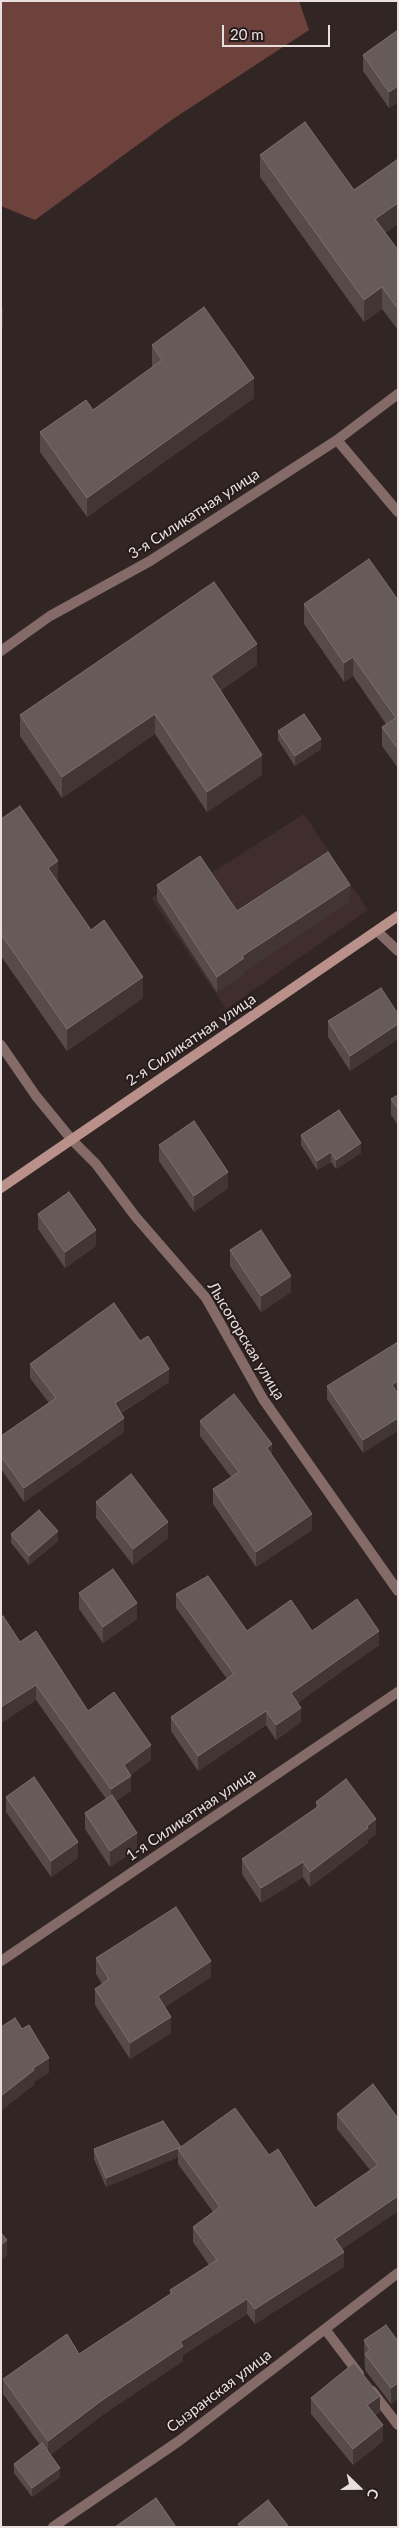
<!DOCTYPE html>
<html>
<head>
<meta charset="utf-8">
<style>
  body { margin:0 }
  #map { position:relative; width:399px; height:2528px; overflow:hidden; background:#312624; font-family:Lato,sans-serif }
  canvas { display:block }
  .frame { position:absolute; inset:0; border:2px solid #e8e1e0; pointer-events:none }
  .north { position:absolute; left:334px; top:2463px; width:50px; height:50px; -webkit-text-stroke:4px #271c1b; paint-order:stroke; rotate:112deg; font-size:14px; font-weight:700; line-height:20px; text-align:center; color:#e8e1e0 }
  .north::after { content:''; display:block; margin:auto; width:18px; height:22px; background:#e8e1e0; clip-path:polygon(50% 0,100% 100%,50% 72%,0 100%) }
  .scale { position:absolute; left:222px; top:25px; width:108px; height:22px; box-sizing:border-box; border:2px solid #e8e1e0; border-top:0; padding-left:6px; font-size:15px; line-height:18px; white-space:nowrap; color:#e8e1e0; -webkit-text-stroke:4px #271c1b; paint-order:stroke }
</style>
</head>
<body>
<div id="map">
<canvas width="399" height="2528"></canvas>
<div class="frame"></div>
<div class="north">С</div>
<div class="scale">20 m</div>
</div>
<script>
const ctx = document.querySelector('canvas').getContext('2d');
ctx.lineJoin = 'round';
function fill(path, color) { ctx.fillStyle = color; ctx.fill(path, 'evenodd'); }
const toPath = rows => new Path2D(rows.map(r => 'M' + r).join(''));
function trace(path, color, width, dash) { ctx.strokeStyle = color; ctx.lineWidth = width; ctx.lineCap = dash ? 'butt' : 'round'; ctx.setLineDash(dash || []); ctx.stroke(path); }
function label(font, color, halo, rows, align = 'center') {
  ctx.font = font + ' Lato,sans-serif'; ctx.lineWidth = 4; ctx.setLineDash([]); ctx.textBaseline = 'middle'; ctx.strokeStyle = halo; ctx.fillStyle = color; for (const [text, x, y, turn = 0] of rows) {
    ctx.save(); ctx.translate(x, y); ctx.rotate((+turn || 0) * Math.PI / 180); ctx.textAlign = isNaN(turn) ? turn : align; if (halo) ctx.strokeText(text, 0, 0); ctx.fillText(text, 0, 0); ctx.restore();
  }
}
fill(toPath([
  [304,814,368,910,226,1009,151,898,201,865,208,875]
]), '#3f2e2c');
fill(toPath([
  [1,1,299,1,309,30,173,119,35,220,1,206]
]), '#6d413c');
trace(toPath([
  [337,440,398,512],
  [1,651,50,616,150,561,337,440,398,394],
  [377,931,398,951],
  [1,1045,36,1096,72,1140,96,1164,135,1216,206,1298,263,1399,398,1591],
  [1,1961,398,1692],
  [325,2329,359,2374],
  [372,2391,398,2425],
  [53,2527,179,2441,398,2273]
]), '#856b68', 10);
trace(toPath([
  [1,1188,398,916]
]), '#ba908b', 10);
fill(toPath([
  [398,30,398,102,389,108,363,71,363,55],
  [260,155,354,190,398,159,398,224,385,233,398,250,398,330,382,309,364,322,260,177],
  [152,345,254,398,87,517,40,452,40,432,93,410,153,367,152,365],
  [398,600,398,768,382,746,382,727,386,724,353,676,344,682,304,624,304,604],
  [257,665,221,690,262,775,207,812,155,734,62,798,20,736,20,715],
  [278,731,321,749,295,766,278,740],
  [1,819,58,882,91,930,143,998,67,1051,1,956],
  [157,885,237,911,350,901,244,971,244,974,217,992,157,900],
  [398,1014,398,1039,350,1071,328,1037,328,1021],
  [398,1095,398,1125,391,1115,391,1099],
  [301,1135,361,1153,336,1169,331,1162,317,1170,301,1145],
  [159,1145,228,1188,194,1212,159,1161],
  [38,1214,96,1246,65,1268,38,1229],
  [230,1250,291,1292,261,1312,230,1266],
  [30,1364,169,1382,121,1413,124,1432,24,1502,1,1469,1,1436,49,1403,30,1378],
  [327,1386,398,1394,363,1453,327,1399],
  [200,1421,272,1455,312,1530,256,1567,213,1504,213,1489,231,1477,200,1436],
  [96,1502,168,1538,133,1565,96,1518],
  [11,1534,58,1541,29,1565,11,1543],
  [79,1593,137,1619,103,1643,79,1609],
  [176,1594,247,1631,312,1631,379,1645,297,1703,301,1722,276,1740,266,1725,198,1771,171,1731,171,1717,227,1679,176,1608],
  [1,1618,20,1642,88,1711,151,1760,130,1775,131,1791,116,1801,137,1849,110,1867,85,1829,85,1813,106,1799,36,1700,1,1723],
  [6,1797,78,1858,51,1877,6,1812],
  [316,1802,376,1834,368,1840,368,1843,310,1887,303,1877,261,1903,242,1874,242,1859,316,1808],
  [96,1958,211,1977,165,2007,171,2033,130,2059,95,2005,95,1989,102,1984,96,1974],
  [337,2114,397,2117,398,2116,398,2211,342,2249,344,2267,255,2324,247,2314,183,2355,183,2361,101,2416,50,2455,60,2477,32,2497,14,2473,14,2464,40,2445,3,2394,3,2379,79,2354,170,2295,170,2290,209,2265,193,2242,193,2227,213,2212,178,2164,178,2157,106,2187,94,2159,94,2149,181,2147,269,2155,315,2208,370,2170,337,2129],
  [364,2340,398,2341,398,2399,391,2404,365,2370],
  [311,2398,380,2412,375,2415,383,2441,353,2465,311,2414]
]), '#574b4a');
fill(toPath([
  [398,86,398,102,389,108,389,92],
  [398,203,398,224,375,240,375,219],
  [382,287,382,309,364,322,364,300],
  [3,308,3,328,1,329,1,309],
  [254,378,254,398,87,517,87,498],
  [257,644,257,665,211,696,211,676],
  [353,657,353,676,344,682,344,663],
  [155,714,155,734,62,798,62,777],
  [321,739,321,749,295,766,295,756],
  [262,755,262,775,207,812,207,792],
  [58,861,58,883,48,868],
  [350,885,350,901,244,971,244,974,217,992,217,977,242,956],
  [143,977,143,998,67,1051,67,1029],
  [398,1024,398,1039,350,1071,350,1056],
  [361,1143,361,1153,336,1169,336,1160],
  [331,1152,331,1162,317,1170,317,1161],
  [228,1172,228,1188,194,1212,194,1196],
  [96,1230,96,1246,65,1268,65,1252],
  [291,1276,291,1292,261,1312,261,1296],
  [169,1369,169,1382,115,1416,115,1403],
  [398,1381,398,1394,392,1385],
  [124,1418,124,1432,24,1502,24,1488],
  [398,1418,398,1431,363,1453,363,1440],
  [272,1444,272,1460,267,1448],
  [312,1514,312,1530,256,1567,256,1552],
  [168,1522,168,1538,133,1565,133,1549],
  [58,1531,58,1541,29,1565,29,1556],
  [137,1603,137,1619,103,1643,103,1627],
  [379,1631,379,1645,291,1708,291,1693],
  [36,1685,36,1700,1,1723,1,1707],
  [301,1708,301,1722,276,1740,276,1725],
  [266,1711,266,1725,198,1771,198,1756],
  [151,1745,151,1760,124,1780,124,1765],
  [131,1776,131,1791,111,1805,111,1789],
  [376,1819,376,1834,368,1840,368,1843,310,1887,310,1872],
  [137,1833,137,1849,110,1867,110,1851],
  [78,1842,78,1858,51,1877,51,1861],
  [303,1862,303,1877,261,1903,261,1888],
  [211,1961,211,1977,158,2012,158,1996],
  [171,2017,171,2033,130,2059,130,2043],
  [49,2058,49,2073,34,2082,34,2085,1,2111,1,2096,33,2068],
  [181,2147,178,2149,178,2157,106,2187,106,2178],
  [398,2196,398,2211,335,2254,335,2239],
  [7,2240,7,2256,1,2260,1,2245],
  [344,2252,344,2267,255,2324,255,2309],
  [247,2299,247,2314,183,2355,183,2361,101,2416,48,2456,48,2441,180,2342],
  [398,2383,398,2399,391,2404,391,2388],
  [380,2396,380,2412,367,2421,367,2405],
  [383,2425,383,2441,353,2465,353,2449],
  [60,2468,60,2477,32,2497,32,2488]
]), '#413634');
const building = toPath([
  [398,30,398,86,389,92,363,55,398,30],
  [305,122,354,190,398,159,398,203,375,219,398,250,398,309,382,287,364,300,260,155,305,122],
  [204,307,254,378,87,498,40,432,86,400,93,410,162,360,152,345,204,307],
  [369,559,398,600,398,749,382,727,396,718,353,657,344,663,304,604,369,559],
  [214,582,257,644,211,676,262,755,207,792,155,714,62,777,20,715,214,582],
  [304,714,321,739,295,756,278,731,304,714],
  [20,806,58,861,48,868,91,930,104,920,143,977,67,1029,1,934,1,819,20,806],
  [328,852,350,885,242,956,244,958,217,977,157,885,200,856,237,911,328,852],
  [381,988,398,1014,398,1024,350,1056,328,1021,381,988],
  [398,1095,398,1109,391,1099,398,1095],
  [339,1110,361,1143,336,1160,331,1152,317,1161,301,1135,339,1110],
  [194,1121,228,1172,194,1196,159,1145,194,1121],
  [69,1192,96,1230,65,1252,38,1214,69,1192],
  [261,1230,291,1276,261,1296,230,1250,261,1230],
  [114,1303,140,1341,148,1336,169,1369,115,1403,124,1418,24,1488,1,1456,1,1436,56,1398,30,1364,114,1303],
  [398,1342,398,1381,392,1385,398,1394,398,1418,363,1440,327,1386,398,1342],
  [234,1394,272,1444,267,1448,312,1514,256,1552,213,1489,239,1472,200,1421,234,1394],
  [131,1474,168,1522,133,1549,96,1502,131,1474],
  [39,1510,58,1531,29,1556,11,1534,39,1510],
  [113,1569,137,1603,103,1627,79,1593,113,1569],
  [208,1576,247,1631,291,1600,312,1631,357,1599,379,1631,291,1693,301,1708,276,1725,266,1711,198,1756,171,1717,234,1674,176,1594,208,1576],
  [3,1616,20,1642,36,1631,88,1711,114,1692,151,1745,124,1765,131,1776,111,1789,36,1685,1,1707,1,1618,3,1616],
  [34,1777,78,1842,51,1861,6,1797,34,1777],
  [346,1779,376,1819,367,1826,368,1828,310,1872,303,1862,261,1888,242,1859,319,1806,316,1802,346,1779],
  [112,1795,137,1833,110,1851,85,1813,112,1795],
  [176,1907,211,1961,158,1996,171,2017,130,2043,95,1989,109,1979,96,1958,176,1907],
  [15,2018,22,2029,29,2025,49,2058,33,2068,34,2070,1,2096,1,2027,15,2018],
  [373,2084,397,2117,398,2116,398,2196,335,2239,344,2252,255,2309,247,2299,180,2342,183,2346,101,2401,48,2441,3,2379,67,2334,79,2354,172,2293,170,2290,217,2260,193,2227,220,2207,178,2149,235,2108,269,2155,278,2149,315,2208,378,2165,337,2114,373,2084],
  [163,2121,181,2147,106,2178,94,2149,163,2121],
  [1,2233,7,2240,1,2245,1,2233],
  [386,2325,398,2341,398,2383,391,2388,365,2354,370,2350,364,2340,386,2325],
  [354,2363,380,2396,367,2405,383,2425,353,2449,311,2398,354,2363],
  [42,2443,60,2468,32,2488,14,2464,42,2443],
  [156,2498,176,2527,115,2527,156,2498],
  [268,2500,289,2527,240,2527,238,2524,268,2500]
]);
fill(building, '#675b5a');
trace(building, '#7b706f', 1);
label('15px', '#e8e1e0', '#271c1b', [
  ["3-я Силикатная улица",194,514,-33],
  ["2-я Силикатная улица",191,1040,-34],
  ["Лысогорская улица",246,1341,59],
  ["1-я Силикатная улица",191,1815,-34],
  ["Сызранская улица",219,2391,-37]
]);
</script>
</body>
</html>
